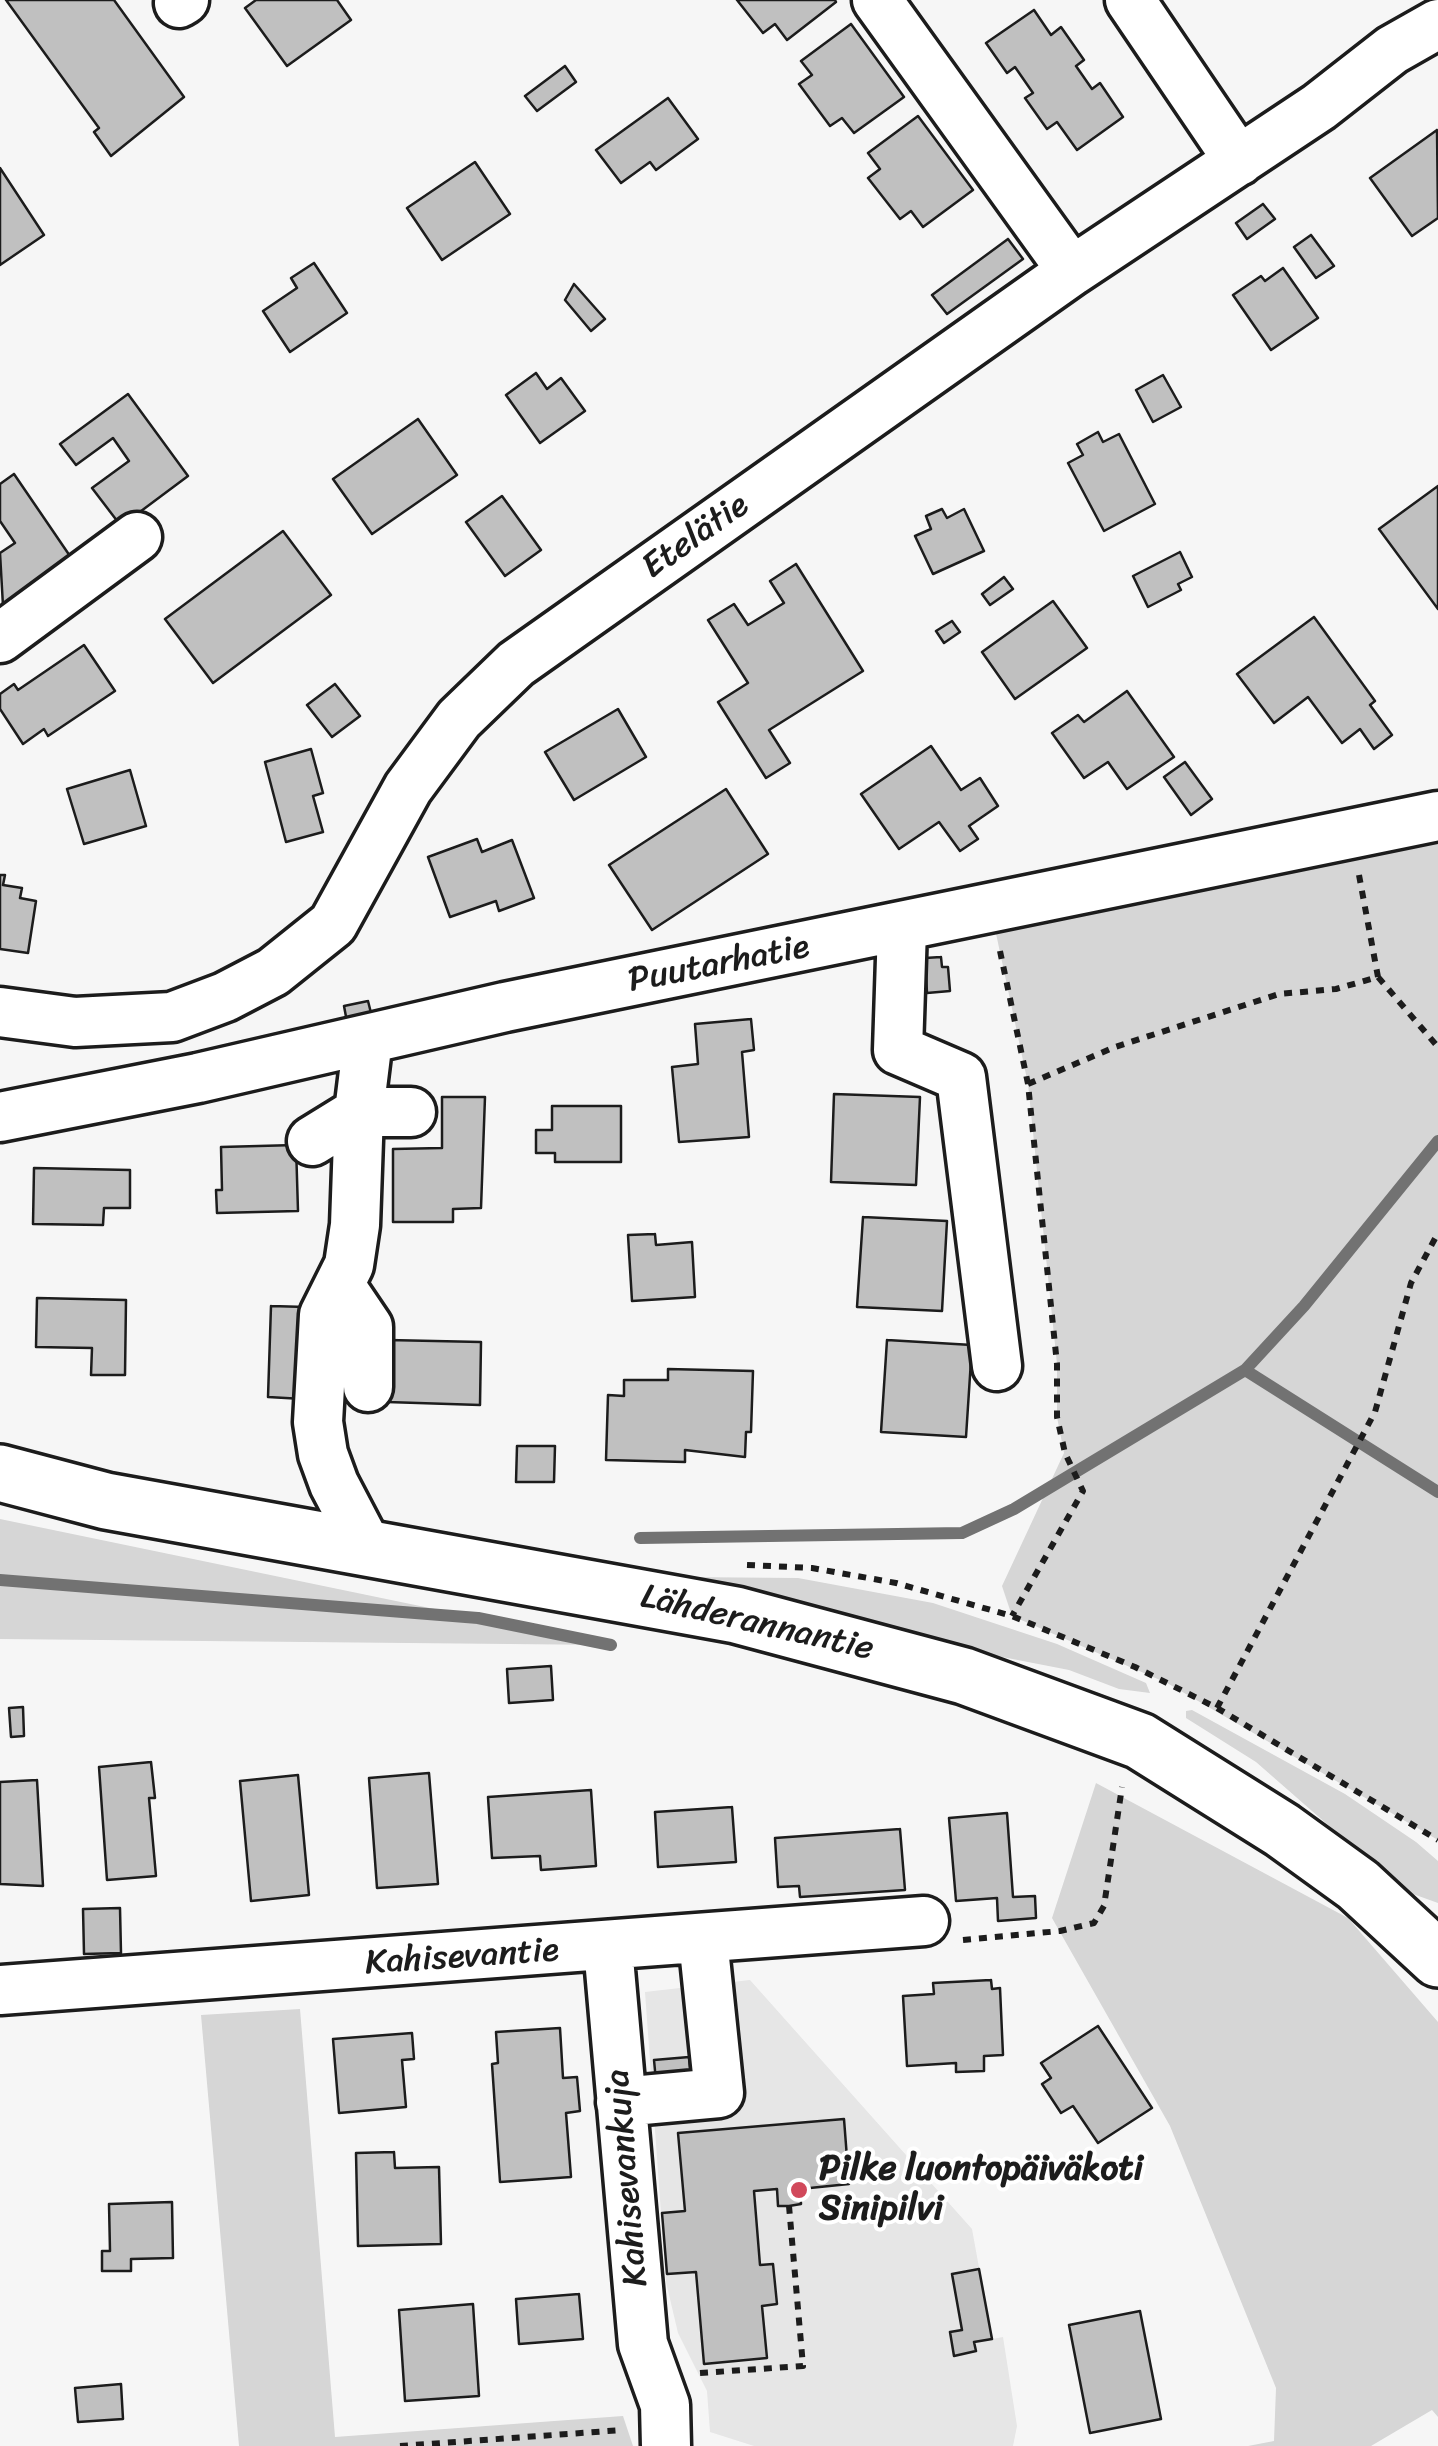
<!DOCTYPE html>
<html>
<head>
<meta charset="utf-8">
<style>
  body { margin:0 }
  canvas { display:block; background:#f6f6f6 }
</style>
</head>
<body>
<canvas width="1438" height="2446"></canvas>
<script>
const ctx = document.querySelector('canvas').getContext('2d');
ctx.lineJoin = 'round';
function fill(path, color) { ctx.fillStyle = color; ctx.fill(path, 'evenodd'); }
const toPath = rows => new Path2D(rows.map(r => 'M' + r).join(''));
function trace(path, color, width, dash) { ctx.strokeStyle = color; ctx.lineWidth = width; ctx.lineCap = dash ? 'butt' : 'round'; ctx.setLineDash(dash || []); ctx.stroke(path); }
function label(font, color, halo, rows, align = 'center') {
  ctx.font = font + ' Sriracha,sans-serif'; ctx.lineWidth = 8; ctx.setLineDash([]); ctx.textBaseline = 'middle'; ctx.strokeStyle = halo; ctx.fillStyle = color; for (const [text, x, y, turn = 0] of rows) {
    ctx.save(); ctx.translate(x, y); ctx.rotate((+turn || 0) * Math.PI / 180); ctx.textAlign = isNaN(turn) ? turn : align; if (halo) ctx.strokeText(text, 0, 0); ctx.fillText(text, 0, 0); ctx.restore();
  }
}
fill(toPath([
  [750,1980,972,2229,992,2339,1003,2337,1017,2426,1013,2446,754,2446,710,2432,707,2391,678,2333,666,2282,645,1992]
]), '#e6e6e6');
fill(toPath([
  [1438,816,1438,1840,1167,1683,1012,1616,1002,1586,1064,1453,1057,1417,1057,1364,1028,1084,991,910],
  [0,1519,478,1618,611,1645,0,1639],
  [681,1577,798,1578,933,1603,1057,1644,1146,1683,1150,1693,1119,1689,1069,1670,992,1655],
  [1192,1710,1345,1794,1416,1842,1438,1861,1438,1903,1413,1894,1384,1874,1256,1762,1186,1718,1186,1711],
  [1096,1783,1348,1918,1438,2022,1438,2417,1432,2410,1371,2446,1248,2446,1274,2441,1276,2388,1170,2126,1052,1918],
  [300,2009,335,2437,623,2416,633,2446,239,2446,201,2015]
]), '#d6d6d6');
trace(toPath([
  [1245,1370,1438,1492],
  [640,1538,962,1533,1014,1509,1245,1370,1304,1306,1438,1141],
  [0,1580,478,1618,611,1645]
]), '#727272', 12);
const building = toPath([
  [6,0,114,0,184,97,111,156,94,132,99,128,6,0],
  [256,0,337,0,351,20,287,66,245,8,256,0],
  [737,0,835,0,836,2,787,40,775,24,763,33,737,0],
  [1034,10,1051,35,1061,27,1084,60,1076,66,1092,89,1100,83,1123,117,1077,150,1057,122,1047,129,1025,98,1033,93,1015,67,1007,73,986,43,1034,10],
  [851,24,904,97,854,133,842,118,830,126,799,84,812,75,801,61,851,24],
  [565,66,576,82,537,111,525,96,565,66],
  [668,98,698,139,656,170,650,162,621,183,596,150,668,98],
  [918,116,973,190,923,227,911,211,900,219,868,178,880,169,868,153,918,116],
  [1437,130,1438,218,1412,236,1370,178,1437,130],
  [475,162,510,214,442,260,407,208,475,162],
  [0,168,44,235,0,265,0,168],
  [1263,204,1275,219,1247,239,1236,223,1263,204],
  [1311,235,1334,266,1316,278,1294,247,1311,235],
  [1008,239,1023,259,947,314,932,295,1008,239],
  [314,263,347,313,290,352,263,311,297,288,291,278,314,263],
  [1283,268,1318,318,1271,350,1233,295,1261,276,1265,281,1283,268],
  [574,284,605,319,591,331,565,300,574,284],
  [536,373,547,389,561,378,585,411,540,443,506,395,536,373],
  [1163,375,1181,407,1153,422,1136,390,1163,375],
  [128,394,188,476,121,526,92,488,129,461,113,438,76,465,60,444,128,394],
  [418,419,457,475,372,534,333,479,418,419],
  [1098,432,1103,442,1119,434,1155,504,1104,531,1068,463,1083,455,1077,444,1098,432],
  [14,474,72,559,3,606,0,553,15,543,0,521,0,484,14,474],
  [1438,486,1438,609,1379,529,1438,486],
  [502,496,541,550,505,576,466,522,502,496],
  [942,509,947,518,964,509,984,551,933,574,915,536,931,529,926,516,942,509],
  [283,531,331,595,213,683,165,619,283,531],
  [1180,552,1192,577,1178,584,1181,590,1148,607,1133,576,1180,552],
  [796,564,863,671,769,730,790,763,766,778,718,702,748,683,708,620,734,604,748,625,784,603,770,581,796,564],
  [1004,577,1013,589,990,605,982,594,1004,577],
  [1053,601,1087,648,1015,699,982,652,1053,601],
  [1314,617,1375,701,1370,705,1392,735,1374,749,1360,729,1342,743,1308,697,1274,723,1237,674,1314,617],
  [952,621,960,632,944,643,936,631,952,621],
  [84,645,115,691,48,736,44,729,23,744,0,709,0,694,14,684,18,690,84,645],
  [335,684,360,716,332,737,307,705,335,684],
  [1127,691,1174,757,1127,789,1108,762,1084,778,1052,733,1078,715,1084,722,1127,691],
  [618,709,646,757,574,800,545,752,618,709],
  [931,746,961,790,980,778,998,806,969,826,978,839,960,851,939,822,899,849,861,794,931,746],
  [311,749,323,793,313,796,323,832,286,842,265,762,311,749],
  [1185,762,1212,799,1191,815,1164,777,1185,762],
  [130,770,146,826,84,844,67,789,130,770],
  [726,789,768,854,652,930,609,865,726,789],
  [477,839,482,852,512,840,534,898,499,911,496,901,450,917,428,857,477,839],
  [0,875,5,875,3,885,22,888,20,898,36,901,28,953,0,949,0,875],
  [941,957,942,967,948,967,950,991,927,993,925,958,941,957],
  [368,1001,372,1017,347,1022,344,1006,368,1001],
  [751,1019,754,1050,742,1052,749,1137,679,1142,672,1067,698,1064,695,1024,751,1019],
  [834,1094,920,1097,916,1185,831,1182,834,1094],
  [442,1097,485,1097,481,1208,453,1209,453,1222,393,1222,393,1149,442,1148,442,1097],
  [552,1106,621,1106,621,1162,555,1162,555,1153,536,1153,536,1130,552,1130,552,1106],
  [296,1145,298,1211,217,1213,216,1190,222,1190,221,1147,296,1145],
  [34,1168,130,1170,130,1208,104,1208,103,1225,33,1224,34,1168],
  [863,1217,947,1221,942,1311,857,1307,863,1217],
  [655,1234,656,1245,692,1242,695,1297,632,1301,628,1235,655,1234],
  [37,1298,126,1300,125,1375,91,1375,92,1348,36,1347,37,1298],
  [271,1306,306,1307,303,1399,268,1397,271,1306],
  [388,1340,481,1342,480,1405,387,1402,388,1340],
  [887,1340,972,1345,966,1437,881,1432,887,1340],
  [668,1369,753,1371,751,1432,746,1432,745,1457,685,1450,685,1462,606,1460,608,1395,624,1396,624,1380,668,1380,668,1369],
  [517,1446,555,1446,554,1482,516,1482,517,1446],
  [551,1666,553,1700,509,1703,507,1669,551,1666],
  [23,1707,24,1736,11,1737,9,1708,23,1707],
  [151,1762,155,1798,149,1798,156,1876,107,1880,99,1767,151,1762],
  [429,1773,438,1884,377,1888,369,1778,429,1773],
  [298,1775,309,1895,251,1901,240,1781,298,1775],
  [37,1780,43,1886,0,1884,0,1782,37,1780],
  [591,1790,596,1866,541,1870,540,1856,492,1858,488,1797,591,1790],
  [732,1807,736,1862,658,1867,655,1812,732,1807],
  [1007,1813,1013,1897,1035,1896,1036,1918,998,1921,997,1898,956,1901,949,1818,1007,1813],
  [900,1829,905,1890,800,1897,799,1886,778,1887,775,1838,900,1829],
  [120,1908,121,1953,84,1954,83,1909,120,1908],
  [991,1980,992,1989,1000,1988,1003,2055,984,2056,984,2071,956,2072,956,2063,907,2066,903,1996,934,1994,933,1983,991,1980],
  [1098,2026,1152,2108,1098,2143,1073,2106,1061,2113,1042,2084,1051,2078,1041,2063,1098,2026],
  [560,2028,563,2078,577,2077,580,2111,566,2113,571,2177,500,2182,492,2064,498,2063,496,2032,560,2028],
  [412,2033,414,2059,402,2060,406,2107,339,2113,333,2039,412,2033],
  [689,2057,691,2078,656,2081,654,2060,689,2057],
  [844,2119,849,2184,800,2189,801,2204,789,2206,778,2206,777,2189,754,2191,760,2265,773,2264,777,2304,762,2306,767,2358,704,2364,696,2272,667,2274,662,2213,685,2211,678,2133,844,2119],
  [394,2152,395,2168,439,2167,441,2244,358,2246,356,2153,394,2152],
  [172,2202,173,2258,131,2259,131,2271,102,2271,102,2251,110,2251,109,2204,172,2202],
  [979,2269,992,2339,974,2342,976,2351,954,2356,950,2332,962,2330,952,2274,979,2269],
  [579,2294,583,2339,519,2344,516,2299,579,2294],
  [473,2304,479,2396,405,2401,399,2310,473,2304],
  [1140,2311,1161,2419,1090,2433,1069,2325,1140,2311],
  [121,2384,123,2419,78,2422,75,2388,121,2384]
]);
fill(building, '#c0c0c0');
trace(building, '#1c1c1c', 2.5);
const minor = toPath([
  [877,0,1072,271],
  [1130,0,1239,161],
  [179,3,184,0],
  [0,638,137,537],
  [902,928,898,1050,961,1077,997,1366],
  [0,1012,75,1022,172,1017,225,997,273,972,333,924,408,788,459,719,516,664,1072,271,1319,107,1392,50,1438,24],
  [0,1117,198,1078,505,1007,1438,816],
  [312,1141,359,1112,411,1112],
  [341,1287,368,1327,368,1387],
  [367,1547,334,1484,323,1454,318,1422,324,1315,349,1265,355,1225,359,1112,368,1039],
  [608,1947,643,2344,665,2405,666,2446],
  [0,1990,924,1921],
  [621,2102,719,2093,703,1939]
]);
const major = toPath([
  [0,1473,106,1501,736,1615,964,1676,1140,1741,1282,1830,1358,1885,1438,1959]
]);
trace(minor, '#1c1c1c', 55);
trace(major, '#1c1c1c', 62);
trace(toPath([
  [1359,875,1378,977],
  [1000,951,1028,1084,1057,1364,1057,1417,1065,1453,1083,1491,1012,1616],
  [1028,1084,1115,1047,1279,994,1336,989,1378,977,1438,1047],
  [747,1565,812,1568,896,1583,1012,1616,1135,1667,1217,1708,1438,1840],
  [1217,1708,1375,1412,1411,1283,1438,1233],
  [963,1940,1060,1931,1094,1923,1104,1906,1122,1787],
  [700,2373,803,2366,789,2206],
  [400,2446,623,2430]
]), '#1c1c1c', 6, [8, 8]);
trace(minor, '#fff', 48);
trace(major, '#fff', 55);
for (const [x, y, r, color] of [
  [799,2190,10,"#d1495b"]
]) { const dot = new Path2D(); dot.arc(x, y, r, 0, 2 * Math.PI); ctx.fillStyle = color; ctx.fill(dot); trace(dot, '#fff', 4); }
label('35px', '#1c1c1c', '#fff', [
  ["Etelätie",696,537,-35],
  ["Puutarhatie",719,965,-11],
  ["Lähderannantie",757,1624,13],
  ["Kahisevantie",462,1958,-4],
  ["Kahisevankuja",628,2178,-95]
]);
label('bold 35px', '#1c1c1c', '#fff', [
  ["Pilke luontopäiväkoti",819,2170],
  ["Sinipilvi",819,2210]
], 'left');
</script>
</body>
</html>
